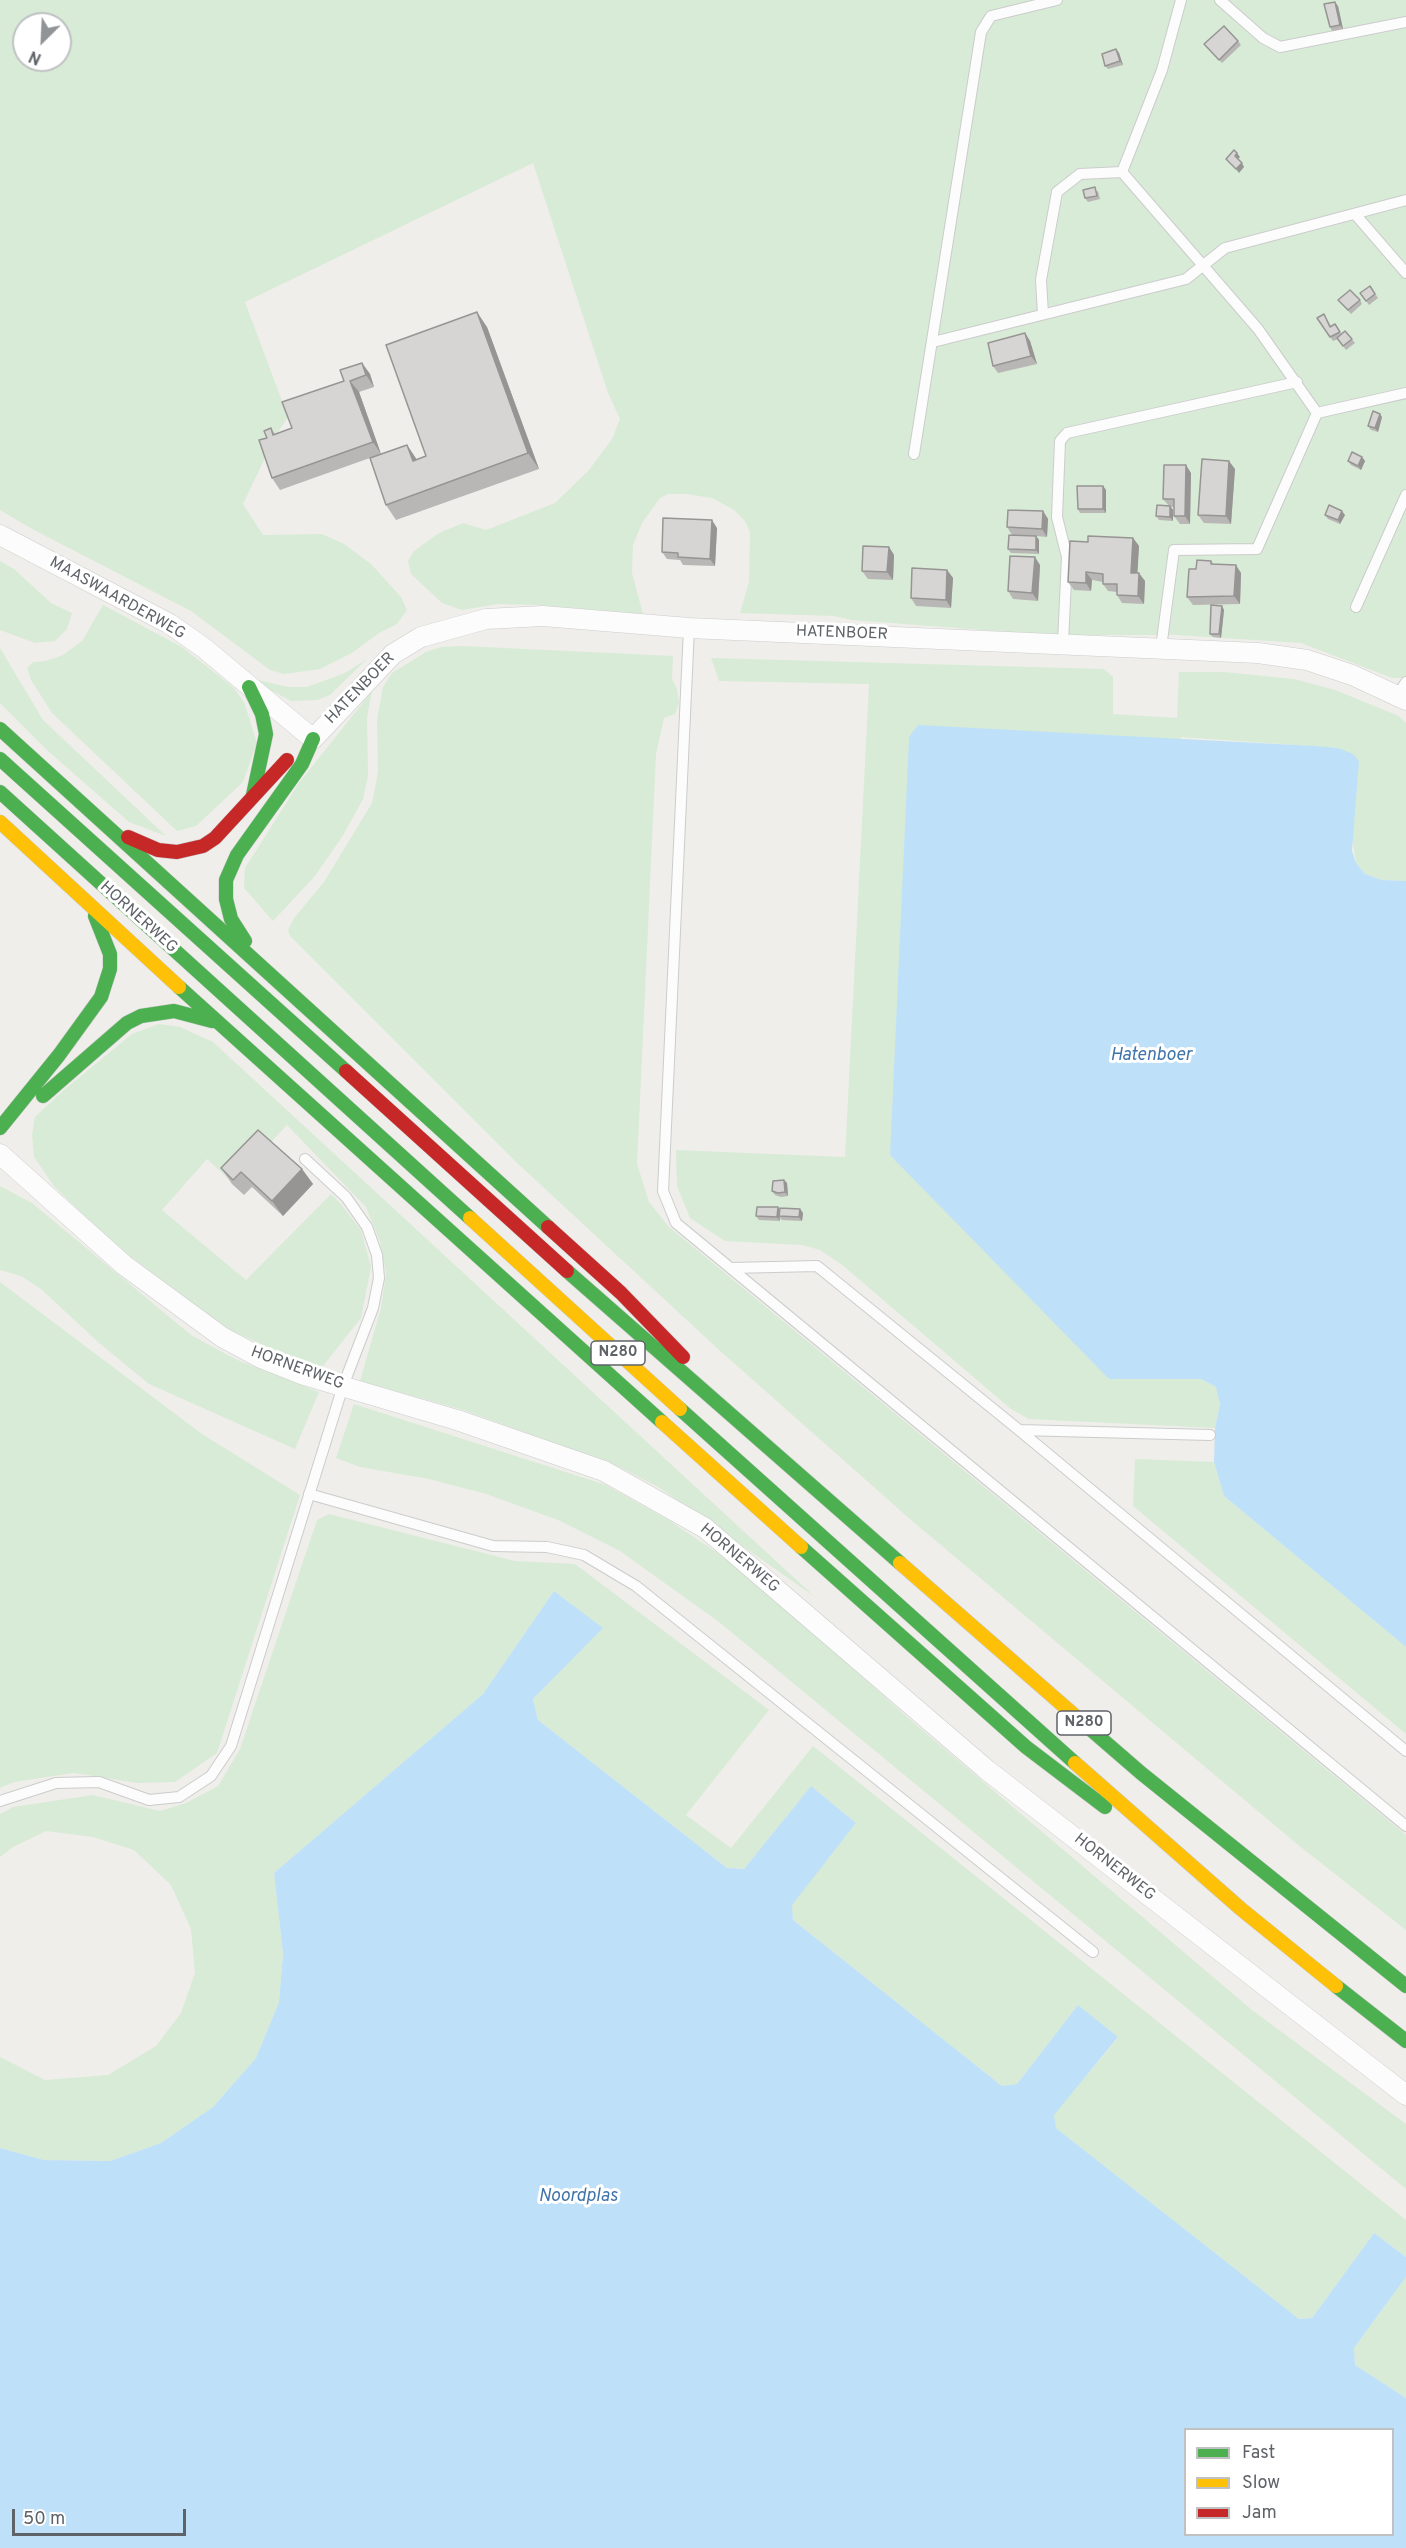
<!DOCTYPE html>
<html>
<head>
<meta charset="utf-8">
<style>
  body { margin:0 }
  #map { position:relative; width:1406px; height:2548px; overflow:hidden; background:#efeeea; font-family:Overpass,sans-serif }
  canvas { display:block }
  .legend { position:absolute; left:1184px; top:2428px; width:210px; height:108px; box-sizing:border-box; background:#fff; border:2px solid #bfc1c3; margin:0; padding:8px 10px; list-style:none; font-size:18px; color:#5f6368 }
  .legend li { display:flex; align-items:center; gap:12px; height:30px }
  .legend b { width:30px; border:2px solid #bfc1c3 }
  .north { position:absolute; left:12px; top:12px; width:60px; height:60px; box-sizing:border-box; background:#fff; border:2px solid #bfc1c3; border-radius:50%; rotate:204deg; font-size:16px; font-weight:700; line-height:24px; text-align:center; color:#5f6368 }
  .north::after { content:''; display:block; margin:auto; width:21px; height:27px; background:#919496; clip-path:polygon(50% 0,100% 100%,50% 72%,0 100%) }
  .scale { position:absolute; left:12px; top:2509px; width:174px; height:27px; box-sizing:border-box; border:3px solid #5f6368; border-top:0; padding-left:8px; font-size:18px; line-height:21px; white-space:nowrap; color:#5f6368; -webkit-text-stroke:4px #fff; paint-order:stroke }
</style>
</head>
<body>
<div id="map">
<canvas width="1406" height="2548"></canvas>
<ul class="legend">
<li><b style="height:8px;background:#4caf50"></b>Fast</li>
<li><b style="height:8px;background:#ffc107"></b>Slow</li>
<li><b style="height:8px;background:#c62828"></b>Jam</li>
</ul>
<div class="north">N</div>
<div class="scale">50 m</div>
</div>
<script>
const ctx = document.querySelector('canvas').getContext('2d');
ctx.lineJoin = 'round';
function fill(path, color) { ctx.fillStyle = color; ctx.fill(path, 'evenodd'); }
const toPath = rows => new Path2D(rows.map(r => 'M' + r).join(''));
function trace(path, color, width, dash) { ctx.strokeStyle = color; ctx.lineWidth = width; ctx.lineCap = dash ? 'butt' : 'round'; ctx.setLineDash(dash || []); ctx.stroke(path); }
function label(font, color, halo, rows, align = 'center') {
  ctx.font = font + ' Overpass,sans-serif'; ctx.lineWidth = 6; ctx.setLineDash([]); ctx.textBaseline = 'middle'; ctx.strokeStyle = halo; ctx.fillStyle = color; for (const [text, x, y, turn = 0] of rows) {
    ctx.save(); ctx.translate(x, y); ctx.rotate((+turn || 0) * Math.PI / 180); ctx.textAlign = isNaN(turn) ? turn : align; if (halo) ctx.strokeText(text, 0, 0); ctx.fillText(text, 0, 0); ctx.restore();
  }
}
fill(toPath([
  [0,0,1406,0,1406,678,1392,678,1301,643,1176,635,1048,635,852,620,834,616,740,613,749,582,750,532,745,521,734,510,712,498,687,494,668,494,660,498,642,523,633,545,632,573,643,614,538,605,498,604,462,610,442,603,411,574,408,561,414,551,439,533,463,523,486,530,555,503,589,470,612,439,620,419,608,393,533,163,245,302,288,417,276,435,243,504,263,535,322,534,344,544,371,564,401,597,407,610,397,624,379,633,352,653,320,669,284,674,270,670,191,611,34,530,0,510],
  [24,24,60,24,60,60,24,60],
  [0,561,14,569,51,603,72,613,67,629,55,641,35,643,0,630],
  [103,605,182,647,233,687,244,702,257,743,243,782,196,826,177,831,52,713,31,680,27,668,33,662,46,661,63,655,82,641],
  [462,646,673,656,672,679,677,689,679,703,675,714,664,718,656,754,637,1164,649,1202,669,1227,1406,1835,1406,1930,1297,1844,911,1520,718,1349,515,1161,290,936,288,930,294,918,324,882,372,803,378,772,377,720,383,687,392,673,426,652,441,647],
  [0,648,43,720,166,836,129,822,48,751,0,703],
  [711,658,1104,669,1113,677,1113,714,1177,718,1179,672,1224,672,1294,679,1335,690,1399,716,1406,723,1406,881,1382,880,1365,874,1356,863,1338,748,1181,737,1108,1379,1201,1379,1216,1387,1219,1395,1220,1404,1215,1428,1029,1419,1011,1409,841,1264,820,1250,802,1245,725,1241,690,1218,677,1186,676,1150,845,1157,869,684,719,681],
  [367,659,330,695,317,700,291,701,265,687,258,680,288,687,307,687,345,673],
  [372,691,367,717,368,776,363,799,342,837,315,876,273,921,244,888,245,868,299,783],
  [159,1024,180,1027,213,1042,815,1597,660,1488,617,1466,463,1410,360,1381,381,1308,386,1274,380,1242,366,1207,287,1125,233,1183,207,1159,162,1210,246,1280,331,1194,340,1203,361,1230,371,1267,361,1318,319,1371,226,1328,110,1241,54,1186,34,1157,32,1135,35,1117,65,1089,132,1034],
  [0,1186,32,1203,191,1335,235,1359,319,1392,295,1449,149,1384,98,1342,41,1289,21,1276,0,1270],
  [0,1282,202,1434,300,1495,217,1753,175,1782,137,1783,74,1773,14,1782,0,1788],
  [354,1404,606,1485,670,1521,716,1552,761,1586,907,1717,1252,2010,1406,2124,1406,2189,719,1622,620,1551,558,1520,486,1494,429,1479,360,1467,336,1458],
  [1135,1459,1214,1462,1224,1496,1406,1647,1406,1734,1133,1506],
  [329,1514,515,1561,575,1564,769,1710,686,1815,731,1848,813,1746,1406,2220,1406,2257,1374,2233,1312,2318,1299,2319,1056,2128,1053,2115,1118,2038,1078,2005,1017,2084,1002,2086,793,1920,791,1905,856,1823,811,1786,744,1869,727,1868,538,1720,533,1699,602,1628,554,1591,483,1694,274,1873,283,1954,279,2002,256,2058,213,2107,161,2143,110,2161,44,2160,0,2148,0,2057,45,2080,108,2075,156,2046,181,2013,195,1973,191,1929,171,1885,134,1850,93,1837,46,1831,13,1847,0,1857,0,1814,13,1807,93,1795,160,1811,186,1803,218,1786,240,1749,317,1520],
  [1406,2277,1406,2398,1355,2365,1354,2348]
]), '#d8ebd6');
fill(toPath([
  [918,725,1315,746,1338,748,1353,754,1359,761,1352,851,1356,863,1365,874,1382,880,1406,881,1406,1647,1224,1496,1214,1462,1215,1428,1220,1404,1216,1387,1201,1379,1109,1379,890,1155,909,737],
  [554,1591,603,1628,533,1699,538,1720,727,1868,744,1869,811,1786,856,1823,792,1905,793,1920,1002,2086,1017,2084,1078,2005,1118,2037,1054,2115,1056,2128,1299,2319,1312,2318,1374,2233,1406,2257,1406,2277,1354,2348,1355,2365,1406,2398,1406,2548,0,2548,0,2148,44,2160,110,2161,161,2143,213,2107,256,2058,279,2002,283,1954,274,1873,483,1694],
  [1186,2430,1392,2430,1392,2534,1186,2534]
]), '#bfe0f9');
const lane = toPath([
  [1220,0,1263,38,1280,47,1406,22],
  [1355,214,1406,273],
  [1043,314,1041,280,1057,192,1080,174,1122,172],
  [933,342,1186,279,1225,248,1406,200],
  [1317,413,1406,393],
  [914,454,981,32,991,16,1057,0],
  [1356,607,1406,495],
  [689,628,663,1191,676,1223,1406,1826],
  [1063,643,1067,557,1057,517,1060,441,1067,433,1297,382],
  [1161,648,1174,550,1257,549,1317,413,1258,329,1122,172,1162,70,1181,0],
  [1398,694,1406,682],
  [731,1268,817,1266,1019,1430,1406,1751],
  [1019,1430,1210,1435],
  [309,1494,493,1546,547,1547,584,1555,636,1586,1093,1952],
  [0,1801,56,1783,99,1782,149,1800,179,1797,211,1776,231,1746,343,1386,373,1308,379,1278,377,1255,367,1227,346,1197,305,1159]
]);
const street = toPath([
  [0,535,170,624,204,648,313,739,393,654,421,637,486,619,543,616,689,628,1258,653,1307,660,1352,675,1406,700],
  [0,1154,124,1265,222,1337,261,1358,304,1375,457,1420,604,1471,705,1528,987,1770,1406,2095]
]);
const fast = toPath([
  [249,687,262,714,266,734,253,795],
  [0,729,548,1227],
  [0,759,346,1071],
  [0,792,470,1218],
  [245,941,231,919,226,899,226,880,237,855,302,764,313,739],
  [179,987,662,1422],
  [43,1096,127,1023,141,1016,174,1011,212,1021],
  [0,1128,59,1055,101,997,110,969,110,954,95,916],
  [567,1271,900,1563],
  [680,1409,1075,1763],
  [801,1547,1026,1747,1105,1807],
  [1089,1728,1141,1773,1406,1986],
  [1336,1986,1406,2041]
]);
const slow = toPath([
  [0,822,179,987],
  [470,1218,680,1409],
  [662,1422,801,1547],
  [900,1563,1089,1728],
  [1075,1763,1241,1909,1336,1986]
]);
const jam = toPath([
  [128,837,158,850,177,852,203,846,215,838,287,760],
  [346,1071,567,1271],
  [548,1227,621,1293,683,1357]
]);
trace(lane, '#cbcccc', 12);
trace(street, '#cbcccc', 21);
trace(fast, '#cacacb', 15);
trace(slow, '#cacacb', 15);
trace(jam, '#cacacb', 15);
trace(lane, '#fdfcfc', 10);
trace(street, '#fdfcfc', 20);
trace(fast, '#4caf50', 14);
trace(slow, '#ffc107', 14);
trace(jam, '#c62828', 14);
fill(toPath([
  [1338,6,1343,29,1332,31,1330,27],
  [1238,41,1241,45,1222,63,1204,44],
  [1116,49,1119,53,1123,65,1108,69,1105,66],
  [1098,191,1100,199,1088,202,1085,198],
  [1370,286,1378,298,1369,305,1360,293],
  [1338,300,1360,300,1362,304,1351,314],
  [1324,314,1331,326,1335,324,1341,334,1345,331,1355,343,1346,350,1338,339,1333,341,1317,318],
  [487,327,539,469,396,520,386,505,407,445,417,460,426,456],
  [1025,333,1030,341,1037,364,998,373,993,366],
  [362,363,370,374,374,387,359,392,381,454,280,490,272,478,267,438,271,428,275,434,292,428,344,381],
  [1382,417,1378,432,1371,430,1368,426],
  [1362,457,1365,461,1361,470,1351,465,1348,461],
  [1235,469,1231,524,1204,523,1198,515],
  [1191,473,1190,524,1180,524,1174,516,1174,507,1171,507,1173,510,1173,521,1159,520,1156,516,1169,506,1163,499],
  [1103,486,1106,490,1106,513,1080,513,1078,509],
  [1043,511,1048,519,1047,537,1036,536,1039,540,1039,554,1011,553,1008,549,1012,535,1007,527],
  [1325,515,1345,515,1340,524,1328,519],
  [717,528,715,566,683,565,680,560,667,559,662,552],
  [1133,538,1139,546,1137,573,1145,581,1144,604,1122,603,1117,595,1117,592,1108,591,1103,584,1103,582,1092,580,1091,591,1074,590,1068,582,1088,542],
  [889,547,894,555,893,580,868,579,862,571],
  [1211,561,1214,564,1241,573,1240,604,1193,605,1187,597,1196,569],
  [1040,565,1038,601,1013,599,1008,591],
  [947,570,953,578,951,608,916,606,911,598],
  [1222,606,1224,610,1221,638,1213,637,1210,634],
  [221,1168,302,1169,313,1184,283,1216,252,1187,244,1195,232,1184],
  [784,1180,787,1183,788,1196,781,1197,775,1195,772,1191],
  [778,1207,779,1210,800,1209,803,1213,802,1221,782,1220,780,1218,780,1221,759,1220,756,1216]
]), '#b8b7b5');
fill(toPath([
  [1335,2,1338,6,1343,29,1340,25],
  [1116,49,1119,53,1123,65,1120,61],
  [1237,153,1240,157,1237,160,1235,156],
  [1242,163,1244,167,1239,173,1236,169],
  [477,312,487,327,539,469,528,453],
  [1025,333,1030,341,1037,364,1031,356],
  [362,363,370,374,374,387,366,375],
  [350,381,359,392,381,454,373,442],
  [1380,414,1382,417,1378,432,1375,428],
  [407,445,417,460,413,461],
  [1362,457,1365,461,1361,470,1358,466],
  [1229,461,1235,469,1231,524,1226,516],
  [1186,465,1191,473,1190,524,1185,516],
  [1103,486,1106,490,1106,513,1103,509],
  [1170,506,1173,510,1173,521,1170,517],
  [1043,511,1048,519,1047,537,1042,529],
  [1342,511,1345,515,1340,524,1338,520],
  [712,520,717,528,715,566,710,559],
  [1036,536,1039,540,1039,554,1036,550],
  [1133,538,1139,546,1137,581,1131,573],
  [889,547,894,555,893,580,887,572],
  [1035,557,1040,565,1038,601,1032,593],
  [1236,565,1241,573,1240,604,1234,596],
  [947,570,953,578,951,608,946,600],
  [1086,572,1092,580,1091,591,1086,583],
  [1139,573,1145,581,1144,604,1138,596],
  [1222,606,1224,610,1221,638,1219,634],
  [302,1169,313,1184,283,1216,272,1201],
  [784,1180,787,1183,788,1196,785,1192],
  [778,1207,780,1211,779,1216,780,1221,777,1217],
  [800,1209,803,1213,802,1221,799,1217]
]), '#969594');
const building = toPath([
  [1335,2,1340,25,1330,27,1324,4,1335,2],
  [1224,26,1238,41,1219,60,1204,44,1224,26],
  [1116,49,1120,61,1105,66,1102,54,1116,49],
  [1234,150,1237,153,1235,156,1242,163,1236,169,1226,159,1234,150],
  [1095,187,1097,196,1085,198,1083,190,1095,187],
  [1370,286,1375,294,1366,301,1360,293,1370,286],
  [1350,290,1360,300,1348,310,1338,300,1350,290],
  [477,312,528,453,386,505,370,458,407,445,413,461,426,456,386,345,477,312],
  [1324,314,1330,327,1335,324,1340,332,1330,337,1317,318,1324,314],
  [1345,331,1352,339,1343,346,1337,338,1345,331],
  [1025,333,1031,356,993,366,988,343,1025,333],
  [362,363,366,375,350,381,373,442,272,478,259,440,267,438,264,431,271,428,273,435,292,428,282,402,344,381,340,370,362,363],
  [1373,411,1380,414,1375,428,1368,426,1373,411],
  [1352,452,1362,457,1358,466,1348,461,1352,452],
  [1202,459,1229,461,1226,516,1198,515,1202,459],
  [1164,465,1186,465,1185,516,1174,516,1174,499,1163,499,1164,465],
  [1077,486,1103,486,1103,509,1078,509,1077,486],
  [1157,505,1170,506,1170,517,1156,516,1157,505],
  [1329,505,1342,511,1338,520,1325,515,1329,505],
  [1008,510,1043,511,1042,529,1007,527,1008,510],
  [663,518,712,520,710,559,678,557,678,553,662,552,663,518],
  [1009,535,1036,536,1036,550,1008,549,1009,535],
  [1088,536,1133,538,1131,573,1139,573,1138,596,1117,595,1117,584,1103,584,1103,574,1086,572,1086,583,1068,582,1070,541,1088,542,1088,536],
  [863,546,889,547,887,572,862,571,863,546],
  [1010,556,1035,557,1032,593,1008,591,1010,556],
  [1197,560,1211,561,1211,564,1236,565,1234,596,1187,597,1189,569,1196,569,1197,560],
  [912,568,947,570,946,600,911,598,912,568],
  [1211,605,1222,606,1219,634,1210,634,1211,605],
  [258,1130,302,1169,272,1201,241,1172,233,1180,221,1168,258,1130],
  [784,1180,785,1192,778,1193,772,1191,773,1181,784,1180],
  [757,1207,778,1207,777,1217,756,1216,757,1207],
  [780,1208,800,1209,799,1217,779,1216,780,1208]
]);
fill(building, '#d6d5d3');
trace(building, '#969594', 1.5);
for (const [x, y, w] of [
  [618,1353,54],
  [1084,1723,54]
]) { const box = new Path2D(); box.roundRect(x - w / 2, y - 12, w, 24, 4.5); ctx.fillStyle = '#fff'; ctx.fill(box); trace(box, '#5f6368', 1.5); }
label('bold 15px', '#5f6368', null, [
  ["N280",618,1353],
  ["N280",1084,1723]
]);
label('16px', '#5f6368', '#fff', [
  ["MAASWAARDERWEG",117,599,29],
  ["HATENBOER",842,634,2],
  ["HATENBOER",361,689,-46],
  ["HORNERWEG",138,918,42],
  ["HORNERWEG",297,1369,20],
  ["HORNERWEG",739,1559,40],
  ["HORNERWEG",1114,1868,38]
]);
label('italic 18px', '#4174aa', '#fff', [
  ["Hatenboer",1151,1056],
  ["Noordplas",578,2197]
]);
</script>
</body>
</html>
